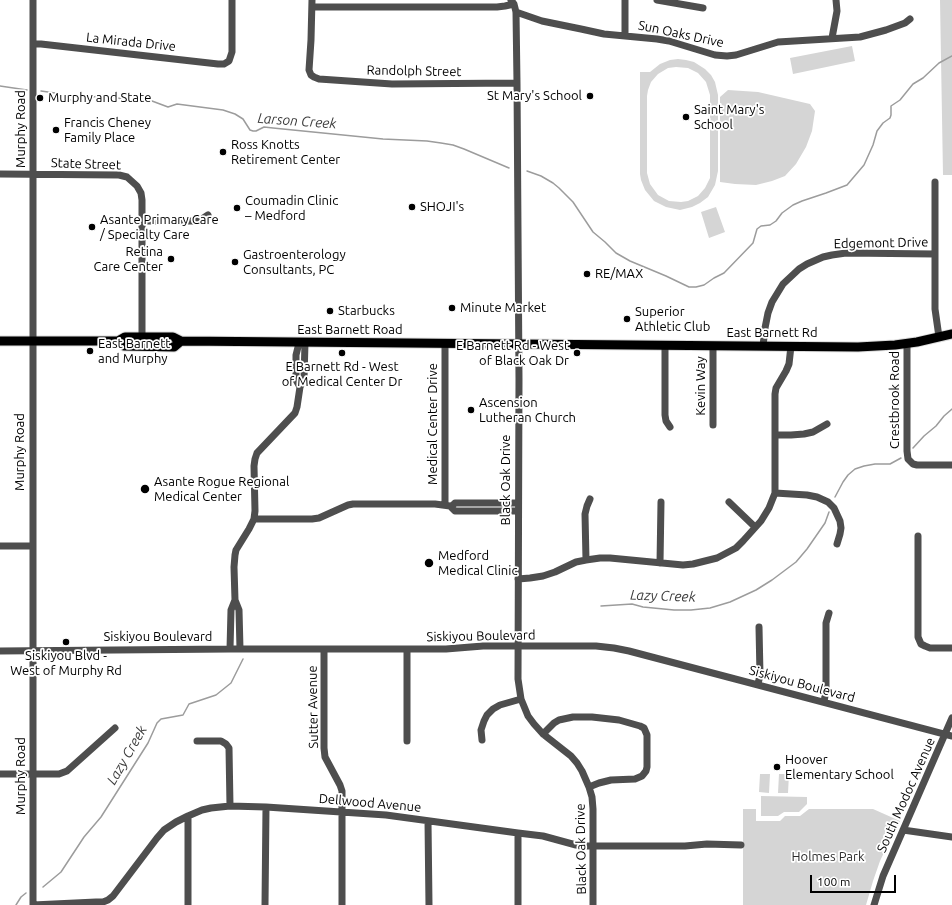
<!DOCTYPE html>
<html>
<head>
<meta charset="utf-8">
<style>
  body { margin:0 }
  #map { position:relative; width:952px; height:905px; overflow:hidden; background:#fff; font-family:Ubuntu,sans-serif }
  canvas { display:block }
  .scale { position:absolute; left:810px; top:875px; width:86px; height:18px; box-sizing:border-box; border:2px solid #000; border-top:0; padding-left:5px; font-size:12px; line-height:14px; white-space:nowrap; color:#000; -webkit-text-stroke:3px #fff; paint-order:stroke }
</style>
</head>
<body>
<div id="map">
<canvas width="952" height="905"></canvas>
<div class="scale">100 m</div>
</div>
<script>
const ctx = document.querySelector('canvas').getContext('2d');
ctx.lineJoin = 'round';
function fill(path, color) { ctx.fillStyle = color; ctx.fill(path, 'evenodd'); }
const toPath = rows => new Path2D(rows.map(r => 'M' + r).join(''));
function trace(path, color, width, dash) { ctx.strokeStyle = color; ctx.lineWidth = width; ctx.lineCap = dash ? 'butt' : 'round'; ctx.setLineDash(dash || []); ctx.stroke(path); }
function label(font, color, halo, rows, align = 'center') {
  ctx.font = font + ' Ubuntu,sans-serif'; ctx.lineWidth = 3.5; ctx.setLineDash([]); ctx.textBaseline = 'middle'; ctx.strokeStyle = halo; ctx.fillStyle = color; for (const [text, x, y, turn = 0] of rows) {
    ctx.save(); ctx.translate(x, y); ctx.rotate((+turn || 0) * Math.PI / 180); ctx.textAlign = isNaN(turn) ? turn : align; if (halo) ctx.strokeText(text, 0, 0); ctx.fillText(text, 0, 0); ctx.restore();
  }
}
fill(toPath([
  [940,0,952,0,952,175,943,175],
  [852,46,855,61,793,74,790,58],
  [678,59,686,60,694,62,705,69,711,75,715,82,718,95,718,171,715,185,708,197,700,203,692,207,680,210,666,207,654,201,645,190,641,180,640,174,640,72,650,72,660,64,670,60],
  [676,67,688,68,698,73,706,82,710,95,710,178,705,188,698,196,688,201,681,202,669,201,658,195,650,184,647,173,647,96,648,90,651,82,658,74,668,68],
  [728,90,758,92,810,104,815,111,812,131,806,147,796,164,785,176,772,181,756,185,735,184,720,182,720,97],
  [716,207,725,232,709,238,701,212],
  [760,774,770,774,769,793,759,792],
  [779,774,789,774,788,793,778,793],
  [761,796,807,797,807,804,799,812,784,812,778,816,761,816],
  [743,809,756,809,756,821,780,821,785,816,800,816,809,809,873,809,900,821,899,825,896,827,880,861,873,881,866,905,743,905]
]), '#d5d5d5');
trace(toPath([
  [0,86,27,90],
  [41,91,55,93,67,99,76,101,102,95,128,100,141,100,152,101,168,107,177,104,223,110,235,114,243,119,250,130,253,131,256,131,264,127,273,128,383,139,427,141,441,143,453,145,464,149,509,168],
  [527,171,541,176,553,183,559,188,573,202,593,232,605,242,616,253,630,261,666,276,689,287,696,287,704,285,714,278,724,273,753,243,757,229,761,226,770,225,776,221,782,213,793,205,802,201,826,193,847,185,864,165,873,145,877,131,883,123,890,118,891,115,891,106,900,100,913,84,923,78,939,63,952,56],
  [913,448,924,436,936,426,944,416,952,409],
  [835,497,843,482,848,475,855,469,864,466,875,464,890,464,901,458],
  [601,606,632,604,643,607,674,610,691,610,710,608,730,602,756,590,772,580,796,562,807,549,825,523,829,512],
  [43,887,61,872,84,837,101,817,148,743,157,723,161,719,183,715,189,704,216,695,231,683,243,659],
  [16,905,21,897,26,893]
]), '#9c9c9c', 1.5);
const major = toPath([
  [0,341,118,341,125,337,173,337,181,341,858,347,895,345,917,342,952,334],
  [118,341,124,346,174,347,181,341]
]);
trace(major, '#dbdbdb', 11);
trace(toPath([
  [312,0,311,40,309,70,311,75,314,77,319,79,392,84,517,83],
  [511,0,514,4,516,12,517,83,519,379,518,679,521,699,528,716,534,724,543,734,571,756,577,763,582,771,589,787,592,797,593,809,593,905],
  [657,0,703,8],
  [312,7,497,7,505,6,514,4],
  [516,12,542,21,581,29,604,34,657,39,669,41,715,55,727,56,736,55,778,42,860,37,886,30,905,23,910,19],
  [625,36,625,0],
  [832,38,837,11,836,0],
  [33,44,41,44,218,64,224,64,229,61,232,52,232,0],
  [0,174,119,175,127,177,137,186,141,193,142,200,142,337],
  [935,182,935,309,939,337],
  [142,221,192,221,202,219,208,215],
  [299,343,296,355,296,380,300,387],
  [907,343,907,451,908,459,913,464,917,465,952,465],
  [665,345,665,415,666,421,670,427],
  [713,346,713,425],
  [763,346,765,328,768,313,772,302,783,284,799,269,807,264,823,257,832,255,846,253,935,254],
  [775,435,791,435,804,434,813,432,827,424],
  [775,493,807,495,817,497,828,502,834,508,840,521,841,528,840,534,837,544],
  [729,502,755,527],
  [445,505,445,343],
  [451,507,455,503,518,503],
  [254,519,312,519,319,518,348,505,353,504,435,504,450,506,455,511,518,511],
  [918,536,918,637,921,644,925,646,930,648,952,648],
  [0,546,32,546],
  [586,560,585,514,587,506,590,499],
  [660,563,661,502],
  [518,579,530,578,543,576,555,572,576,562,586,560,600,558,610,558,683,565,693,564,717,558,736,548,743,541,761,521,769,508,775,493,775,394,776,388,786,371,789,364,791,346],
  [235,600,239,610,240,649],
  [230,649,231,610,235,600,234,567,235,555,236,550,249,529,254,519,255,511,254,466,255,459,257,453,295,413,297,407,300,387,304,378,305,343],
  [324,649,324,748,325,757,340,785,342,791,342,905],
  [407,649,407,741],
  [0,651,230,649,446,649,483,646,596,646,614,648,629,651,952,736],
  [758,684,760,675,759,627],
  [824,702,826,690,826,623,829,613],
  [543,734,554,723,559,720,573,717,592,717,619,720,640,726,644,728,647,735,647,767,646,771,642,776,635,779,611,780,599,783,589,787],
  [482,740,481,730,484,721,487,715,493,709,500,705,521,699],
  [197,741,221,741,226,744,229,748,230,806],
  [0,774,59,774,67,771,115,728],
  [188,816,188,905],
  [428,821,429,905],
  [903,830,952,837],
  [518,833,518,905],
  [33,905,33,0],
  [33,905,96,902,103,902,108,900,113,896,157,838,164,830,176,822,188,816,202,810,211,808,230,806,266,807,386,815,518,833,543,836,576,845,586,846,685,846,707,844,741,845],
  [265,905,266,807],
  [874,905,883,876,952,718]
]), '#4e4e4e', 7);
trace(major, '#000', 9);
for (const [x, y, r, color] of [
  [590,96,4,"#000"],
  [40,98,4,"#000"],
  [686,117,4,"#000"],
  [56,130,4,"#000"],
  [223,152,4,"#000"],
  [412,207,4,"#000"],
  [237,208,4,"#000"],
  [92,227,4,"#000"],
  [171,259,4,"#000"],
  [235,262,4,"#000"],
  [587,274,4,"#000"],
  [452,308,4,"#000"],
  [330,311,4,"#000"],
  [627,319,4,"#000"],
  [90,351,4,"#000"],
  [342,353,4,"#000"],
  [577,353,4,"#000"],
  [471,410,4,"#000"],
  [145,489,5,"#000"],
  [429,563,5,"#000"],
  [66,642,4,"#000"],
  [777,767,4,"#000"]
]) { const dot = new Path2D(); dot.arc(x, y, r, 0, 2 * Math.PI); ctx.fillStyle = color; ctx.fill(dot); trace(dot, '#fff', 1.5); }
label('13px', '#000', '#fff', [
  ["Sun Oaks Drive",681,34,12],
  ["La Mirada Drive",131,42,6],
  ["Randolph Street",414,71,1],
  ["Murphy Road",21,129,-90],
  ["State Street",86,164,2],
  ["Edgemont Drive",881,243,-1],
  ["East Barnett Road",350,330],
  ["East Barnett Rd",772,333],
  ["Kevin Way",701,386,-90],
  ["Crestbrook Road",895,400,-90],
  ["Medical Center Drive",433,424,-90],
  ["Murphy Road",20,452,-90],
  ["Black Oak Drive",506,480,-90],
  ["Siskiyou Boulevard",481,636,-1],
  ["Siskiyou Boulevard",158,637],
  ["Siskiyou Boulevard",802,684,15],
  ["Sutter Avenue",313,707,-91],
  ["Murphy Road",21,776,-90],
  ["South Modoc Avenue",906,795,-66],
  ["Dellwood Avenue",370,803,5],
  ["Black Oak Drive",581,849,-91]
]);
label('13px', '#000', '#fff', [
  ["St Mary's School",582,96,"right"],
  ["Murphy and State",48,98],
  ["Saint Mary's",694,110],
  ["School",694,125],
  ["Francis Cheney",64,123],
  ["Family Place",64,138],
  ["Ross Knotts",231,145],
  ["Retirement Center",231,160],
  ["Coumadin Clinic",245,201],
  ["– Medford",245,216],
  ["SHOJI's",420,207],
  ["Asante Primary Care",100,220],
  ["/ Specialty Care",100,235],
  ["Retina",163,252,"right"],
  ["Care Center",163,267,"right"],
  ["Gastroenterology",243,255],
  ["Consultants, PC",243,270],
  ["RE/MAX",595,274],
  ["Minute Market",460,308],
  ["Starbucks",338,311],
  ["Superior",635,312],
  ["Athletic Club",635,327],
  ["East Barnett",98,344],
  ["and Murphy",98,359],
  ["E Barnett Rd - West",569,346,"right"],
  ["of Black Oak Dr",569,361,"right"],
  ["E Barnett Rd - West",342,367,"center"],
  ["of Medical Center Dr",342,382,"center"],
  ["Ascension",479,403],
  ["Lutheran Church",479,418],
  ["Asante Rogue Regional",154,482],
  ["Medical Center",154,497],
  ["Medford",438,556],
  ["Medical Clinic",438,571],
  ["Siskiyou Blvd -",66,656,"center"],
  ["West of Murphy Rd",66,671,"center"],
  ["Hoover",785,760],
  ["Elementary School",785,775]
], 'left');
label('13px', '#2c2c2c', '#fff', [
  ["Holmes Park",828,857]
]);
label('italic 14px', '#3d3d3d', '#fff', [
  ["Larson Creek",297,121,4],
  ["Lazy Creek",663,596,2],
  ["Lazy Creek",127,755,-60]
]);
</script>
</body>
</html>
